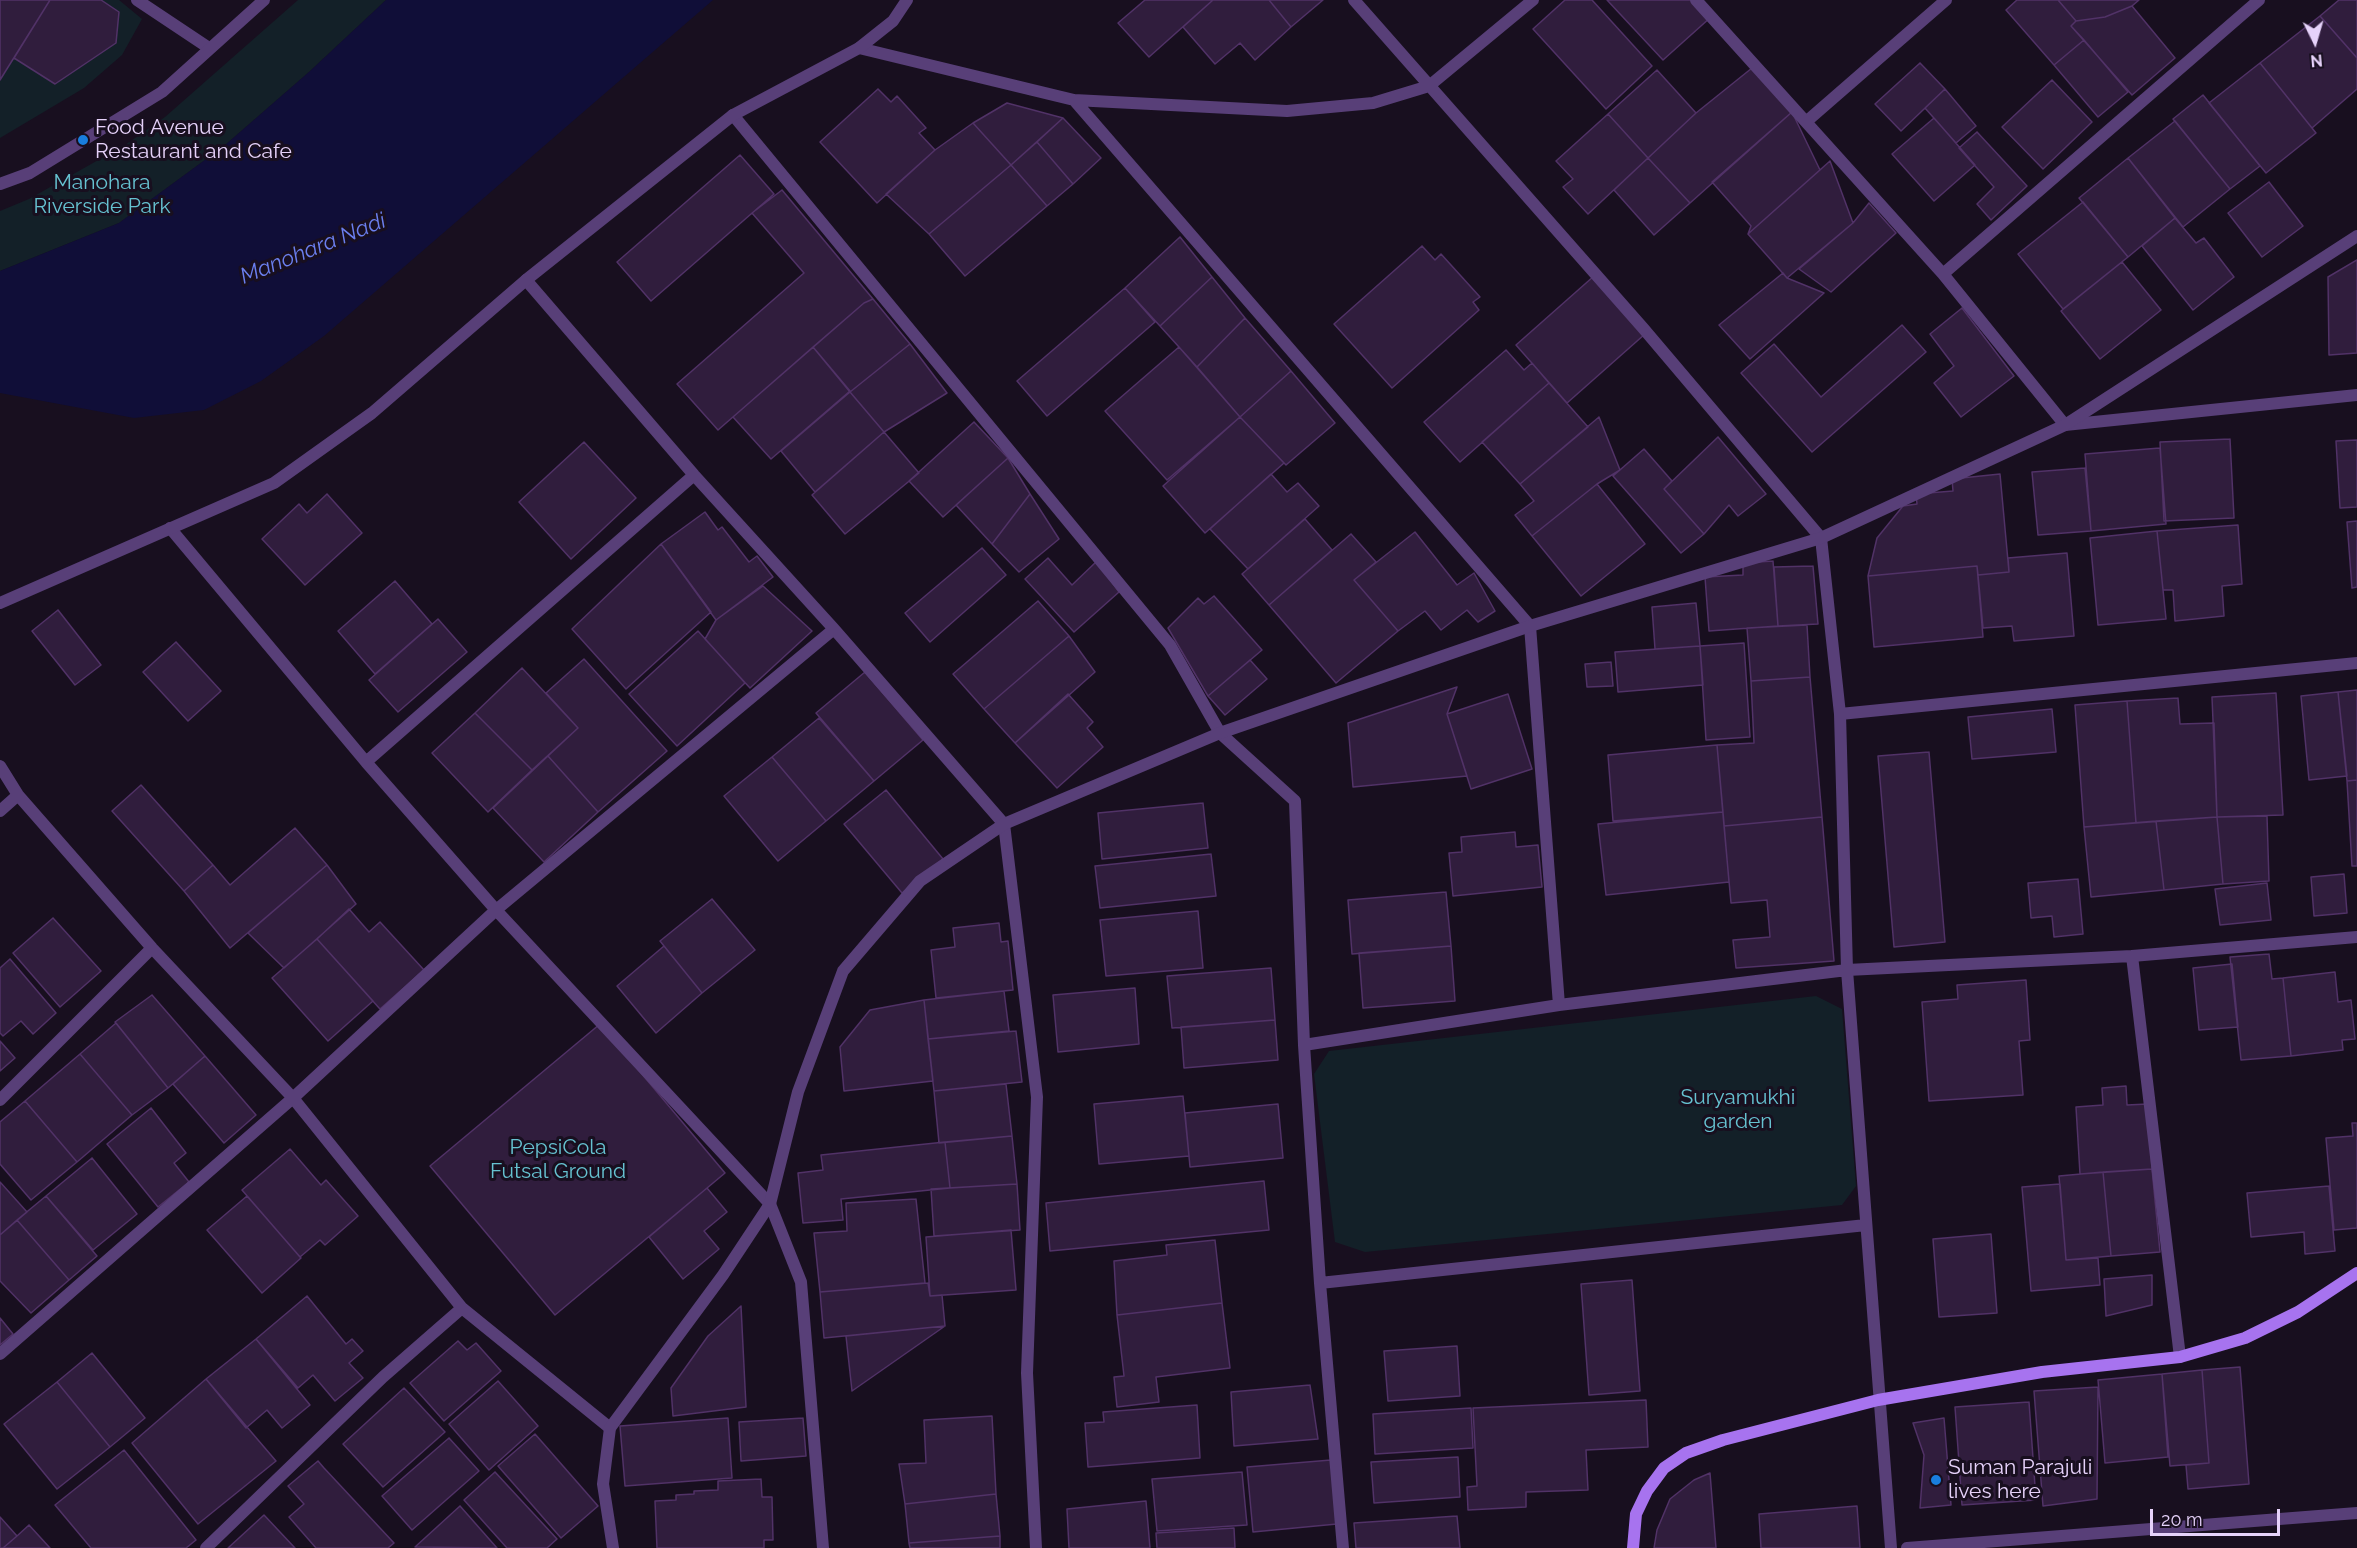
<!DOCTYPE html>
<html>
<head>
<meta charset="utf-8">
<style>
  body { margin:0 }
  #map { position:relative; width:2357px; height:1548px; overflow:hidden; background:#180f1f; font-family:Raleway,sans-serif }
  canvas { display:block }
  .north { position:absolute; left:2285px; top:12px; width:60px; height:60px; -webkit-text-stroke:4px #180f1f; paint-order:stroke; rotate:175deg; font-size:16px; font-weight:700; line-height:24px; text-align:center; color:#e6d2fa }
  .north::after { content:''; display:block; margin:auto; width:21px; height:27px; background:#e6d2fa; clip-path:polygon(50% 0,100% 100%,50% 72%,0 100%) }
  .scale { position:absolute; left:2150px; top:1509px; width:130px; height:27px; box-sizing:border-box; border:3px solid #e6d2fa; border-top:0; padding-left:8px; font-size:18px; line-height:21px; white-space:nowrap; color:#e6d2fa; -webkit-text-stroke:4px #180f1f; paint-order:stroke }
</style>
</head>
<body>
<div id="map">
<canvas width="2357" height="1548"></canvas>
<div class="north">N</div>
<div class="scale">20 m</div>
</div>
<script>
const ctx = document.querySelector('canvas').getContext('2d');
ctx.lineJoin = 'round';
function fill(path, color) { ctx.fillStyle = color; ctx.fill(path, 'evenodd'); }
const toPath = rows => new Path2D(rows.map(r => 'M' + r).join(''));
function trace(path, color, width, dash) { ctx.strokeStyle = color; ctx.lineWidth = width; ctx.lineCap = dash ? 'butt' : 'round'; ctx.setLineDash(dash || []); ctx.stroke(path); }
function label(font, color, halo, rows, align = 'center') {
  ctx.font = font + ' Raleway,sans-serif'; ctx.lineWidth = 6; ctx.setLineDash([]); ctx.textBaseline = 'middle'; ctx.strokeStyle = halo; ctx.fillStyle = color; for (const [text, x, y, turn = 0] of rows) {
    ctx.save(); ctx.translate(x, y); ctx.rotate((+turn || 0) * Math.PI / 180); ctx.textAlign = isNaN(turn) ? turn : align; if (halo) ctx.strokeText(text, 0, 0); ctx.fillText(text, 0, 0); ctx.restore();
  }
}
fill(toPath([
  [0,0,119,0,142,19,122,55,84,88,0,138],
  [298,0,386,0,309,72,224,146,119,223,0,271,0,211,29,199,125,145,165,117],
  [1816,996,1842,1009,1856,1186,1842,1205,1365,1252,1335,1242,1314,1074,1329,1051]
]), '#132028');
fill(toPath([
  [386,0,713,0,324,336,261,381,204,410,134,418,0,393,0,271,119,223,224,146,309,72]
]), '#100e38');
const building = toPath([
  [0,0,50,0,0,80,0,0],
  [50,0,101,0,119,12,116,43,55,84,14,58,50,0],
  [1145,0,1213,0,1149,57,1118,23,1145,0],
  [1213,0,1269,0,1291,27,1255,60,1240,43,1215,64,1183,27,1213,0],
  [1269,0,1323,0,1291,27,1269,0],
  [1565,0,1592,0,1652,66,1606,109,1533,29,1565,0],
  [1607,0,1695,0,1711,17,1663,60,1607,0],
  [2017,0,2058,0,2076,21,2071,26,2084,40,2054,65,2006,10,2017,0],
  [2058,0,2139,0,2132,6,2105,17,2076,21,2058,0],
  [2339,0,2357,0,2357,58,2320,16,2339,0],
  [2132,6,2175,58,2132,95,2071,26,2076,21,2105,17,2132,6],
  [2320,16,2357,58,2357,89,2312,128,2260,63,2320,16],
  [2084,40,2128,92,2098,117,2054,65,2084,40],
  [1920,63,1945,89,1901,131,1875,104,1920,63],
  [2260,63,2316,133,2266,173,2209,103,2260,63],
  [1752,68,1792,112,1690,203,1648,158,1696,113,1752,68],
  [1657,70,1696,113,1648,158,1608,114,1657,70],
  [2052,80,2092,122,2043,169,2002,127,2052,80],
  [878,89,891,102,897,96,926,128,919,133,935,150,877,203,820,142,878,89],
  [1945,89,1976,126,1956,143,1925,108,1945,89],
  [2203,95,2260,166,2230,189,2173,119,2203,95],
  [1007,103,1063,118,1011,165,973,123,1007,103],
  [1792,112,1820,170,1748,234,1751,226,1712,182,1792,112],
  [1608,114,1648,158,1588,214,1563,187,1573,179,1556,161,1608,114],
  [1063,118,1101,158,1073,184,1037,142,1063,118],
  [1934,118,1975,165,1934,201,1892,154,1934,118],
  [2175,121,2230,189,2183,227,2128,158,2175,121],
  [973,123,1011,165,929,234,886,194,935,150,973,123],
  [1977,132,2027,186,1991,220,1977,204,1994,187,1959,148,1977,132],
  [1037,142,1073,184,1047,206,1011,165,1037,142],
  [740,155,774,194,651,301,617,262,740,155],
  [1648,158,1690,203,1654,235,1614,190,1648,158],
  [2128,158,2175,218,2128,257,2079,198,2128,158],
  [1830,161,1853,223,1787,278,1748,234,1830,161],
  [1011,165,1047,206,965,276,929,234,1011,165],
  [2269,182,2303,226,2262,257,2228,213,2269,182],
  [782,190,873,299,864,303,718,430,677,384,804,273,752,213,782,190],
  [2083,202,2128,257,2063,309,2018,254,2083,202],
  [1869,203,1896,233,1831,292,1799,269,1853,223,1869,203],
  [2175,218,2196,243,2204,238,2234,277,2193,310,2142,246,2175,218],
  [1180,237,1212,277,1160,326,1125,288,1180,237],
  [1422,246,1435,260,1441,254,1480,297,1473,302,1479,310,1392,388,1334,324,1422,246],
  [2357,260,2357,353,2329,355,2328,277,2357,260],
  [2122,262,2161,310,2100,359,2061,311,2122,262],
  [1783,273,1787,278,1824,293,1750,359,1719,325,1783,273],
  [1594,276,1645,334,1567,403,1516,345,1594,276],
  [1212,277,1245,318,1197,367,1160,326,1212,277],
  [1125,288,1155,322,1047,416,1017,381,1125,288],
  [873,299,910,344,850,392,813,347,864,303,873,299],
  [1962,308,2014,376,1961,417,1934,383,1954,366,1930,334,1962,308],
  [1245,318,1291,371,1240,417,1197,367,1245,318],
  [1902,325,1926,352,1812,452,1741,373,1774,344,1821,397,1902,325],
  [910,344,947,393,884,432,850,392,910,344],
  [813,347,850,391,771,459,733,417,813,347],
  [1179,347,1240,417,1167,480,1105,411,1179,347],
  [1506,350,1524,370,1532,363,1549,383,1460,462,1424,422,1506,350],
  [1291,371,1335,423,1286,465,1240,417,1291,371],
  [1549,383,1588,427,1520,484,1482,442,1549,383],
  [850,392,884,432,815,492,781,451,850,392],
  [1240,417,1284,463,1205,533,1163,486,1240,417],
  [1599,417,1620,470,1597,484,1532,536,1515,515,1534,501,1520,484,1599,417],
  [974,422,1008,458,943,517,909,481,974,422],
  [884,432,919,473,845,534,812,495,884,432],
  [1718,437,1766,494,1738,516,1729,505,1704,534,1664,489,1718,437],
  [2230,439,2234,518,2164,521,2160,442,2230,439],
  [2357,440,2357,507,2340,508,2336,441,2357,440],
  [584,442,636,498,571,559,519,502,584,442],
  [2160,448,2166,524,2091,531,2085,454,2160,448],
  [1644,449,1672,481,1664,489,1704,534,1681,553,1613,476,1644,449],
  [1008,458,1030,494,992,544,956,505,1008,458],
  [2085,468,2091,531,2038,535,2032,472,2085,468],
  [1271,474,1287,492,1298,483,1319,506,1248,569,1210,529,1271,474],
  [2000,474,2009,572,1978,575,1977,566,1868,576,1877,538,1903,506,1917,504,1916,494,1953,491,1952,479,2000,474],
  [1597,484,1645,544,1581,596,1532,536,1597,484],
  [327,494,362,533,305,585,262,539,299,504,307,513,327,494],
  [1030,494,1059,539,1019,572,992,544,1030,494],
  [705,512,718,530,722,527,749,562,757,556,773,577,716,620,661,544,705,512],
  [1305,519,1332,550,1269,605,1242,574,1305,519],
  [2357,521,2357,587,2352,588,2347,522,2357,521],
  [2238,525,2242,584,2222,586,2224,616,2175,621,2173,590,2163,590,2157,531,2238,525],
  [2157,531,2166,619,2098,625,2090,538,2157,531],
  [1415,532,1457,585,1474,573,1495,611,1478,622,1467,610,1441,630,1425,611,1398,631,1354,580,1415,532],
  [1351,534,1376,562,1354,580,1398,631,1336,683,1269,605,1351,534],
  [661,544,711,612,626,689,572,629,661,544],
  [982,548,1006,575,930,642,905,613,982,548],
  [2067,553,2074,636,2014,641,2012,626,1983,628,1978,575,2009,572,2008,558,2067,553],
  [1048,558,1072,585,1097,561,1119,592,1074,632,1025,579,1048,558],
  [1773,561,1778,626,1709,631,1705,577,1743,575,1743,563,1773,561],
  [1813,566,1818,624,1778,626,1774,567,1813,566],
  [1977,566,1983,637,1874,647,1868,576,1977,566],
  [395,581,432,624,375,674,338,631,395,581],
  [763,586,812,631,750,688,705,639,716,620,763,586],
  [1214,596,1262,650,1208,696,1168,628,1198,598,1204,604,1214,596],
  [1038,601,1069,636,984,709,953,674,1038,601],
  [1696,603,1700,646,1655,649,1652,607,1696,603],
  [58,610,101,665,75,685,32,631,58,610],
  [438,619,467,652,398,712,369,680,438,619],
  [1807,625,1810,677,1751,681,1747,628,1807,625],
  [698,631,745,683,677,746,629,694,698,631],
  [1069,636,1095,672,1015,743,984,709,1069,636],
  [176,642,221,691,188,721,143,672,176,642],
  [1744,643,1750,737,1706,740,1700,646,1744,643],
  [1700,646,1703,685,1618,692,1615,652,1700,646],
  [584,659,667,751,598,812,548,756,578,728,546,693,584,659],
  [1250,660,1267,679,1225,715,1208,696,1250,660],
  [1611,662,1613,686,1587,687,1585,664,1611,662],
  [522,668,578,728,532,770,475,713,522,668],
  [865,672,923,740,874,781,816,713,865,672],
  [1810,677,1822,817,1724,826,1717,745,1754,743,1751,681,1810,677],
  [1457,687,1447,714,1467,776,1353,787,1348,723,1457,687],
  [2357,690,2357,780,2347,781,2338,692,2357,690],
  [2338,692,2347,776,2309,780,2301,696,2338,692],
  [2276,693,2283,815,2217,817,2212,697,2276,693],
  [1068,694,1093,722,1087,728,1103,747,1057,788,1015,743,1068,694],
  [1508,694,1532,769,1471,789,1447,714,1508,694],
  [2178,698,2180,724,2214,723,2217,817,2136,823,2127,701,2178,698],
  [2127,701,2136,823,2084,827,2075,705,2127,701],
  [2052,709,2056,752,1972,759,1968,717,2052,709],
  [475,713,532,770,488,812,432,753,475,713],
  [819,718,874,781,826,821,772,757,819,718],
  [1717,745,1723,812,1613,821,1608,755,1717,745],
  [1929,752,1945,942,1894,947,1878,756,1929,752],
  [548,756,598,812,544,862,493,808,548,756],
  [772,757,826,821,778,861,724,796,772,757],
  [2357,780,2357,866,2352,866,2347,781,2357,780],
  [141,785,213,865,184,891,112,811,141,785],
  [886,790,943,859,902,893,844,824,886,790],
  [1203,803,1208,848,1102,859,1098,813,1203,803],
  [1723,812,1729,882,1606,895,1598,824,1723,812],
  [2267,816,2269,881,2223,884,2217,817,2267,816],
  [1822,817,1834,961,1736,968,1733,940,1770,937,1767,900,1731,903,1724,826,1822,817],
  [2217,817,2223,884,2164,890,2156,821,2217,817],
  [2156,821,2164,890,2091,897,2084,827,2156,821],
  [295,828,327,865,230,948,184,891,213,865,230,885,295,828],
  [1515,832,1516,847,1538,845,1542,887,1453,896,1449,853,1462,852,1461,837,1515,832],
  [1211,854,1216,896,1100,908,1095,866,1211,854],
  [327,865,356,904,284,968,248,933,327,865],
  [2344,874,2347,913,2314,916,2311,877,2344,874],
  [2078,879,2083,934,2054,937,2052,916,2031,918,2028,883,2078,879],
  [2267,883,2271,920,2220,925,2215,889,2267,883],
  [1446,892,1451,946,1352,954,1348,900,1446,892],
  [712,899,755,950,702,993,660,941,712,899],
  [349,909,369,932,380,922,424,970,380,1009,317,939,349,909],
  [1198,911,1203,968,1106,976,1100,920,1198,911],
  [53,918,101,971,60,1007,13,953,53,918],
  [999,923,1001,942,1008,941,1013,990,936,998,931,950,955,947,953,928,999,923],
  [317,939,373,1001,328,1041,272,978,317,939],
  [664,946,702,993,656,1033,617,986,664,946],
  [1451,946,1455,1001,1363,1008,1359,953,1451,946],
  [2269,954,2272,979,2283,978,2291,1056,2241,1060,2230,957,2269,954],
  [10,959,56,1013,33,1034,21,1021,3,1036,0,1033,0,968,10,959],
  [2232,964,2238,1027,2199,1030,2193,968,2232,964],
  [1271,968,1275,1020,1172,1028,1167,976,1271,968],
  [2335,972,2338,1002,2351,1000,2355,1039,2342,1040,2343,1050,2291,1056,2283,978,2335,972],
  [2026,980,2030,1040,2019,1041,2023,1095,1929,1101,1922,1002,1958,999,1957,985,2026,980],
  [1135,988,1139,1044,1058,1052,1053,995,1135,988],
  [1004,991,1009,1031,928,1039,924,1000,1004,991],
  [152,995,205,1056,168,1088,115,1022,152,995],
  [924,1000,933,1081,844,1091,840,1047,870,1010,924,1000],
  [1275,1020,1278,1060,1184,1068,1181,1027,1275,1020],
  [116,1023,168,1088,132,1115,80,1054,116,1023],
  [600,1024,725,1173,555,1315,430,1166,600,1024],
  [1016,1031,1022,1082,934,1091,928,1039,1016,1031],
  [0,1041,15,1058,0,1071,0,1041],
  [80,1054,132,1115,77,1162,25,1101,80,1054],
  [205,1056,256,1115,224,1143,173,1084,205,1056],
  [1006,1084,1012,1136,939,1143,934,1091,1006,1084],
  [2126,1086,2127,1105,2148,1104,2152,1169,2080,1174,2076,1107,2103,1105,2102,1088,2126,1086],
  [1183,1096,1189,1156,1099,1164,1094,1104,1183,1096],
  [25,1101,77,1162,31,1200,0,1164,0,1122,25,1101],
  [1278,1104,1283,1158,1190,1167,1185,1113,1278,1104],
  [151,1108,186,1153,174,1163,189,1182,158,1207,107,1144,151,1108],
  [2352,1123,2357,1123,2357,1228,2334,1230,2326,1138,2353,1136,2352,1123],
  [1012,1136,1017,1184,950,1188,945,1142,1012,1136],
  [945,1142,950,1188,841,1199,843,1220,803,1223,798,1173,823,1170,821,1155,945,1142],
  [290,1149,321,1185,326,1180,358,1216,325,1245,320,1240,300,1257,242,1190,290,1149],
  [92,1158,137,1214,93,1250,46,1196,92,1158],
  [2152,1169,2160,1252,2111,1256,2103,1172,2152,1169],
  [2103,1172,2111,1256,2066,1260,2059,1176,2103,1172],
  [1264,1181,1269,1230,1050,1251,1046,1203,1264,1181],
  [0,1182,27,1212,0,1235,0,1182],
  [1017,1184,1020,1230,934,1236,931,1189,1017,1184],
  [2060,1184,2066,1260,2098,1258,2100,1285,2031,1291,2022,1187,2060,1184],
  [2329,1186,2335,1251,2305,1254,2304,1232,2251,1237,2247,1193,2329,1186],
  [707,1188,727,1212,704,1231,719,1249,683,1279,649,1237,707,1188],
  [46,1196,97,1256,69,1280,17,1220,46,1196],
  [247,1196,301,1258,262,1293,207,1230,247,1196],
  [916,1199,925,1283,820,1292,814,1233,847,1231,846,1203,916,1199],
  [17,1220,69,1280,31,1313,0,1281,0,1235,17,1220],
  [1011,1230,1016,1290,930,1296,926,1237,1011,1230],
  [1991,1234,1997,1313,1939,1317,1933,1239,1991,1234],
  [1215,1240,1222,1303,1117,1315,1114,1261,1167,1255,1166,1245,1215,1240],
  [2152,1275,2152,1305,2106,1316,2104,1279,2152,1275],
  [1632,1280,1640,1391,1589,1395,1581,1284,1632,1280],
  [928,1283,930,1296,942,1295,945,1326,824,1338,820,1292,928,1283],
  [307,1296,346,1344,352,1339,363,1351,349,1363,363,1378,335,1401,313,1375,298,1388,256,1339,307,1296],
  [1222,1303,1230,1368,1156,1377,1159,1402,1117,1407,1114,1377,1124,1376,1117,1315,1222,1303],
  [741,1306,746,1407,673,1416,671,1388,708,1336,741,1306],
  [0,1318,13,1334,0,1345,0,1318],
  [945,1326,852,1391,846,1336,945,1326],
  [256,1339,310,1405,282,1428,267,1410,246,1428,206,1379,256,1339],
  [458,1341,467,1350,476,1343,501,1371,444,1421,410,1383,458,1341],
  [1457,1346,1460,1396,1388,1401,1384,1351,1457,1346],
  [92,1353,145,1418,110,1447,57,1382,92,1353],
  [2240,1367,2249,1484,2188,1489,2186,1465,2209,1463,2202,1370,2240,1367],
  [2202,1370,2209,1463,2170,1466,2162,1374,2202,1370],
  [2162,1374,2168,1457,2105,1463,2098,1380,2162,1374],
  [206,1379,276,1461,198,1524,132,1443,206,1379],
  [498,1381,538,1426,489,1470,449,1424,498,1381],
  [57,1382,110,1447,57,1489,4,1424,57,1382],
  [1310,1385,1318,1439,1234,1446,1231,1392,1310,1385],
  [2098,1387,2097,1499,2043,1506,2034,1391,2098,1387],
  [404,1388,445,1432,383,1487,343,1444,404,1388],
  [1646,1400,1648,1447,1586,1450,1588,1490,1526,1492,1526,1507,1468,1510,1467,1487,1477,1486,1473,1408,1646,1400],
  [2029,1402,2036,1500,1962,1505,1955,1407,2029,1402],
  [1197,1405,1200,1458,1088,1467,1085,1423,1104,1422,1103,1412,1197,1405],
  [1471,1408,1473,1448,1375,1454,1373,1414,1471,1408],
  [992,1416,996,1494,905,1504,899,1464,926,1463,924,1420,992,1416],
  [728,1418,732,1478,625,1486,620,1426,728,1418],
  [803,1418,806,1456,741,1461,739,1422,803,1418],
  [1944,1418,1951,1505,1920,1508,1924,1455,1913,1423,1944,1418],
  [535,1434,598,1506,561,1538,498,1466,535,1434],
  [449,1438,479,1471,412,1530,382,1496,449,1438],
  [124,1450,196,1540,186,1548,91,1548,55,1505,124,1450],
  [1458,1457,1460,1497,1374,1503,1371,1462,1458,1457],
  [1331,1460,1337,1524,1253,1532,1247,1467,1331,1460],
  [318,1461,324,1468,394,1543,388,1548,316,1548,289,1517,304,1504,288,1486,318,1461],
  [495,1472,557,1539,547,1548,507,1548,464,1500,495,1472],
  [1242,1472,1247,1525,1157,1531,1152,1479,1242,1472],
  [1710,1473,1716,1548,1654,1548,1657,1530,1670,1499,1694,1480,1710,1473],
  [761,1479,762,1497,772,1497,773,1540,764,1540,764,1548,657,1548,655,1501,676,1500,676,1495,694,1494,694,1491,718,1490,718,1481,761,1479],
  [996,1494,1000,1536,909,1543,905,1504,996,1494],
  [1146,1501,1150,1548,1069,1548,1067,1509,1146,1501],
  [460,1506,497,1548,415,1547,460,1506],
  [1857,1506,1860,1548,1761,1548,1759,1514,1857,1506],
  [264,1515,295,1548,228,1548,264,1515],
  [1457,1516,1460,1548,1356,1548,1354,1523,1457,1516],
  [0,1517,17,1536,3,1548,0,1548,0,1517],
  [29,1525,50,1548,3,1548,17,1536,29,1525],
  [1234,1528,1235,1548,1157,1548,1156,1533,1234,1528],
  [1000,1536,1000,1548,910,1548,909,1543,1000,1536]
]);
fill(building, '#301d3d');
trace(building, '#513267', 1.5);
trace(toPath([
  [137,0,209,48],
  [1354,0,1643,328,1821,538,1840,714,1847,970,1891,1548],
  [1696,0,1943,274,2065,425,2357,395],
  [859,48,1074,100,1287,111,1373,103,1429,86,1533,0],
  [1074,100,1530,626,1559,1005],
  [733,115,1170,645,1220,733,1295,801,1304,1045,1320,1283,1343,1548],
  [1807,121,1946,0],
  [1943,274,2259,0],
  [526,280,694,475,834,629,1004,824,1037,1097,1027,1373,1036,1548],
  [170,528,366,762,496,910,770,1204,801,1282,823,1548],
  [1840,714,2357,663],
  [366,762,694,475],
  [0,766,18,795,152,948,293,1098,462,1308,610,1428],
  [0,811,18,795],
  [2132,956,2180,1357],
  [1304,1045,1559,1005,1847,970,2132,956,2357,937],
  [0,1100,152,948],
  [1320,1283,1866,1225],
  [0,1354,293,1098,496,910,834,629],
  [206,1548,383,1377,462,1308],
  [1907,1548,2357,1513]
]), '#583f78', 12);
trace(toPath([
  [0,184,30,173,162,92,264,0],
  [0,603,274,483,372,413,526,280,733,115,859,48,893,21,907,0],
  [613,1548,603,1484,610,1428,723,1275,770,1204,798,1092,843,971,920,881,1004,824,1220,733,1530,626,1821,538,2065,425,2357,236]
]), '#583f78', 12);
trace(toPath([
  [1633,1548,1636,1514,1647,1491,1664,1468,1686,1453,1723,1440,1878,1400,2042,1372,2180,1357,2245,1338,2298,1312,2357,1273]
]), '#a773ef', 12);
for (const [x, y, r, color] of [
  [83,140,6,"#197ede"],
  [1936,1480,6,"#197ede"]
]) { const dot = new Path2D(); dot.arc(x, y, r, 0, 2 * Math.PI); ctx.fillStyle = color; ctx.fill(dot); trace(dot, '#180f1f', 2); }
label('21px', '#e6d2fa', '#180f1f', [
  ["Food Avenue",95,128],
  ["Restaurant and Cafe",95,152],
  ["Suman Parajuli",1948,1468],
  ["lives here",1948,1492]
], 'left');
label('21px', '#66c2d1', '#180f1f', [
  ["Manohara",102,183],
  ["Riverside Park",102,207],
  ["Suryamukhi",1738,1098],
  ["garden",1738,1122],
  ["PepsiCola",558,1148],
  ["Futsal Ground",558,1172]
]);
label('italic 22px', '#6b7fee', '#180f1f', [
  ["Manohara Nadi",313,249,-22]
]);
</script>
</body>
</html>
